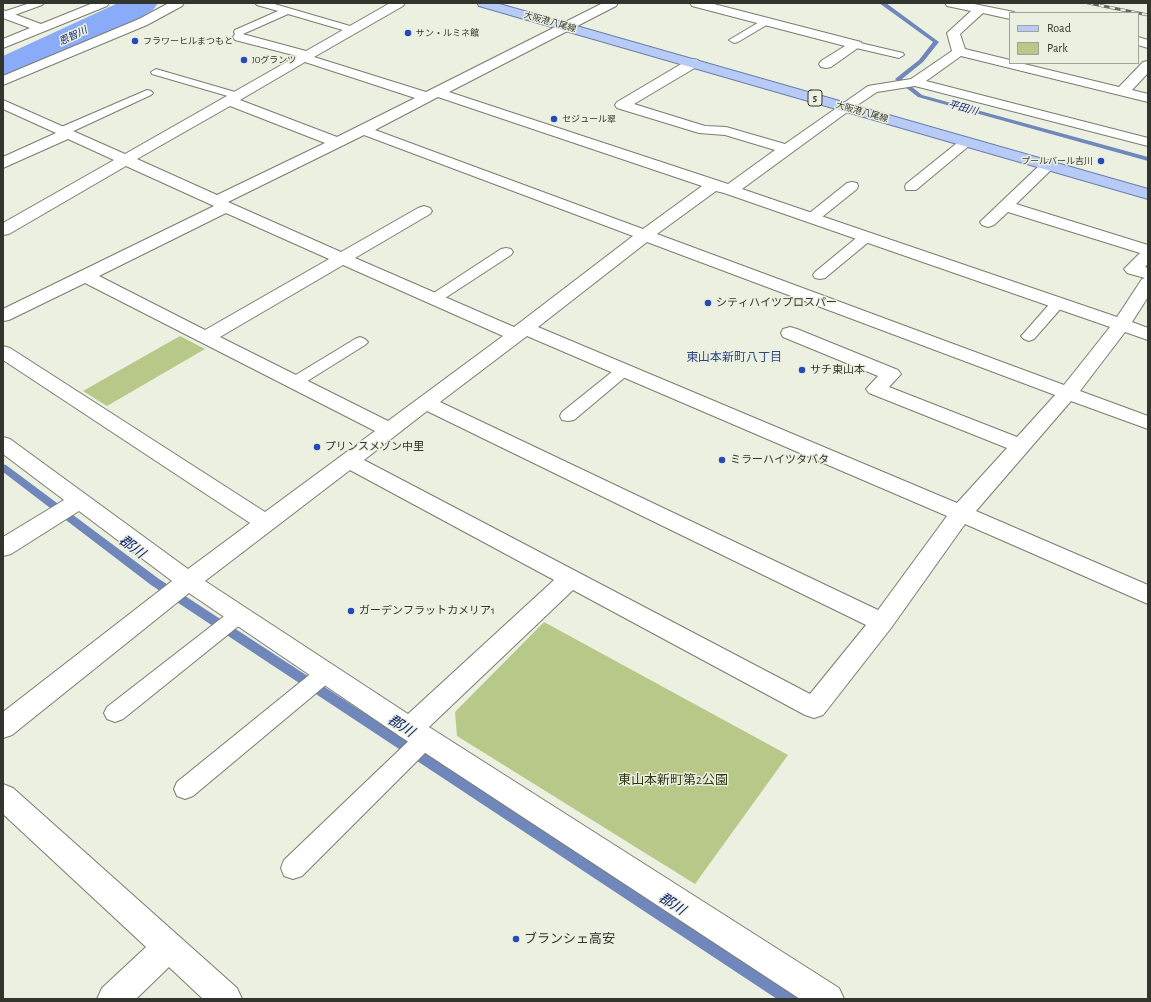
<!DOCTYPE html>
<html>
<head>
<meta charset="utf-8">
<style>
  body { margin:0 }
  #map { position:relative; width:1151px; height:1002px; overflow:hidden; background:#ebf0e0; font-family:"Alegreya Sans",sans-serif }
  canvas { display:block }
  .frame { position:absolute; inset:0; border:4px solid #32342e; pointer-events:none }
  .legend { position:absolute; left:1009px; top:12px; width:130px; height:52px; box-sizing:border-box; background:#ebf0e0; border:1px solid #a1a599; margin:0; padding:5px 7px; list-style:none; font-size:12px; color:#32342e }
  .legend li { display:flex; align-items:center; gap:8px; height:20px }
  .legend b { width:20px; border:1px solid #a1a599 }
</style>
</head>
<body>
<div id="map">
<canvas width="1151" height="1002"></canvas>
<div class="frame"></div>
<ul class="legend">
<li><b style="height:5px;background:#b8cbf7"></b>Road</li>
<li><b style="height:11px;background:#b7c889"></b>Park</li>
</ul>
</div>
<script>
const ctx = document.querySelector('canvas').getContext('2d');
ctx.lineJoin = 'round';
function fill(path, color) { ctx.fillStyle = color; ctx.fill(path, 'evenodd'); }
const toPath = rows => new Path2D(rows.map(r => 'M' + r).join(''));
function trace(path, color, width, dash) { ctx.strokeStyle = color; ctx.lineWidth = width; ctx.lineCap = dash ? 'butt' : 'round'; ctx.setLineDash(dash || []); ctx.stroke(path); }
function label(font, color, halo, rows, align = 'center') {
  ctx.font = font + ' "Alegreya Sans","Noto Sans JP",sans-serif'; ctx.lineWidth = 3; ctx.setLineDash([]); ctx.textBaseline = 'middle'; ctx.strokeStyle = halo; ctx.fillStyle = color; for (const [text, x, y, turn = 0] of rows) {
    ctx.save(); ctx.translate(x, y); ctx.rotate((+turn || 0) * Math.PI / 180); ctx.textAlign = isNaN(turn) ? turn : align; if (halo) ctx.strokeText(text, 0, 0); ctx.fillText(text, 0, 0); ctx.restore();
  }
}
fill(toPath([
  [180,336,205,349,107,406,83,391],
  [544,622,788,755,695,884,457,736,455,712]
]), '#b7c889');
fill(toPath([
  [879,3,886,3,939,42,923,62,902,79,922,95,1148,157,1148,161,918,97,895,79,919,60,933,42,879,3],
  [3,464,6,465,159,579,795,994,797,999,777,999,151,585,3,472,3,464]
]), '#7087bb');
fill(toPath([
  [118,3,158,3,153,10,131,23,16,78,3,81,3,56,118,3]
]), '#8aabf8');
const service = toPath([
  [30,3,44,3,42,5,9,17,3,17,3,12,30,3],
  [255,3,271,3,357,28,358,30,353,33,288,14,243,34,235,34,234,32,235,30,278,11,257,5,255,3],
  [766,18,770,19,771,21,770,23,738,42,734,43,729,40,766,18],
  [856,42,903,53,904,55,899,58,852,47,851,45,852,43,856,42],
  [156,69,242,94,244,96,242,98,238,99,152,74,151,72,156,69],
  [147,90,151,91,153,93,151,95,67,134,59,134,57,131,59,128,147,90],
  [966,138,970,139,972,142,970,145,916,190,906,190,905,187,906,184,962,139,966,138],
  [852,182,857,183,858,186,857,189,817,221,807,221,805,218,807,215,847,183,852,182],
  [866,233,871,234,873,237,871,240,825,278,820,279,815,278,813,275,815,272,861,234,866,233],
  [506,248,511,249,513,252,511,255,439,302,434,303,429,302,427,299,429,296,501,249,506,248],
  [1058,299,1063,300,1065,303,1063,306,1034,339,1029,341,1024,339,1021,336,1024,333,1053,300,1058,299],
  [360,337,365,339,368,342,365,345,301,385,295,387,289,385,287,382,289,379,355,339,360,337],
  [624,365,630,367,632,370,630,373,574,420,568,421,562,420,560,416,562,412,618,367,624,365],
  [239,608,246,610,249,615,246,620,123,719,115,722,107,719,104,713,107,707,232,610,239,608],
  [326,665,333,667,336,673,333,679,193,796,185,799,177,796,174,789,177,782,319,667,326,665],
  [425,730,433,733,436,739,433,745,302,876,293,879,284,876,281,868,284,860,417,733,425,730]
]);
const minor = toPath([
  [93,3,109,3,107,6,3,48,3,39,30,28,3,18,3,10,41,24,93,3],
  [169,3,184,3,182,6,147,25,3,85,3,76,139,19,169,3],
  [390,3,405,3,403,6,314,57,426,92,603,3,618,3,616,6,449,92,728,184,775,150,725,135,699,133,617,108,615,105,617,102,688,60,693,59,698,60,700,63,698,66,634,104,705,126,726,127,785,144,868,86,911,79,952,51,947,33,971,11,947,6,945,3,969,3,1014,12,1010,13,1010,19,983,13,960,34,965,49,1010,60,1010,63,1020,63,1119,87,1143,62,1148,61,1148,73,1132,90,1148,94,1148,102,961,56,926,81,1148,138,1148,146,915,86,877,92,850,110,742,189,1117,317,1142,279,1145,278,1127,273,1124,269,1140,253,1008,212,994,225,988,227,982,225,980,222,1043,162,1048,160,1053,162,1056,165,1053,168,1016,204,1148,245,1148,264,1145,267,1148,268,1148,297,1132,322,1148,328,1148,340,1125,332,1080,391,1148,416,1148,429,1071,401,976,511,1148,585,1148,604,965,524,891,628,823,715,814,718,805,715,573,590,429,727,839,988,844,999,800,999,401,737,189,593,12,735,3,738,3,712,172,581,79,511,11,554,3,556,3,537,64,500,3,454,3,437,10,439,188,569,250,523,3,360,3,346,10,348,265,512,375,431,85,283,9,320,3,321,3,309,214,206,126,166,9,234,3,235,3,223,114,160,68,139,3,168,3,157,56,133,3,109,3,100,125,154,297,56,235,40,233,37,235,34,239,33,306,51,390,3],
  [305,62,415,98,337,137,240,100,305,62],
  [438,97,702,186,643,229,375,130,438,97],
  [230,106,325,143,217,195,137,159,230,106],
  [364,135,633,236,514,327,355,258,430,214,432,211,430,208,424,206,418,208,341,252,228,202,364,135],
  [716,191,724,193,1110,327,1064,385,657,234,716,191],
  [226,213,329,259,205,330,99,276,226,213],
  [647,242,1055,395,1017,437,889,387,901,374,898,370,797,329,790,327,783,329,781,333,783,337,878,376,866,389,869,393,1007,448,957,503,538,327,647,242],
  [343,265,503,336,388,421,220,337,343,265],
  [527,336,947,516,878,610,440,402,527,336],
  [427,411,866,625,810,694,364,460,427,411],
  [350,470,554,580,408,714,205,581,350,470],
  [690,3,710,3,861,42,862,45,831,67,826,68,821,67,819,64,821,61,845,46,692,6,690,3],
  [1138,37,1148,40,1148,48,1138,45,1138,37],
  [3,784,13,788,237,988,242,999,203,999,169,967,136,999,97,999,102,988,146,947,3,814,3,784]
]);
const primary = toPath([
  [477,3,496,3,1148,189,1148,199,479,6,477,3]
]);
trace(service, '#797d6f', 2);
trace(minor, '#797d6f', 2);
trace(primary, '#6a7fad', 2);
fill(service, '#fff');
fill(minor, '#fff');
fill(primary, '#b8cbf7');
const rail = toPath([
  [1088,3,1148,15]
]);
trace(rail, '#676a61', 3);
trace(rail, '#ebf0e0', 2, [5.5]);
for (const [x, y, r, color] of [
  [408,33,4,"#254ab9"],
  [135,41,4,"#254ab9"],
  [244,60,4,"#254ab9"],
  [554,119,4,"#254ab9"],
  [1101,161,4,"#254ab9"],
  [708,303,4,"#254ab9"],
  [802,370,4,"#254ab9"],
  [317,447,4,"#254ab9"],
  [722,460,4,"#254ab9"],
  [351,611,4,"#254ab9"],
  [516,939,4,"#254ab9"]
]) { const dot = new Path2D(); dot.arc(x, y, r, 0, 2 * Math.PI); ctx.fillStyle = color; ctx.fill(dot); trace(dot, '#ebf0e0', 1.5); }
label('9px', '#32342e', '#ebf0e0', [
  ["大阪港八尾線",550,22,16],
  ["大阪港八尾線",862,112,16]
]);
label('9px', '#32342e', '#ebf0e0', [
  ["サン・ルミネ館",416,33],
  ["フラワーヒルまつもと",143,41],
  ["JOグランツ",252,60],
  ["セジュール翠",562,119],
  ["プールバール吉川",1093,161,"right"]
], 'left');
label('italic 10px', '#071a70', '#ebf0e0', [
  ["恩智川",73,36,-26],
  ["平田川",963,108,15]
]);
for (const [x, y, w] of [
  [815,98,14]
]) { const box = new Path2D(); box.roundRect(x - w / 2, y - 8, w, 16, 3); ctx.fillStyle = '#ebf0e0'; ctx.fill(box); trace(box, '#32342e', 1); }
label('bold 10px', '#32342e', null, [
  ["5",815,98]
]);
label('11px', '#32342e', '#ebf0e0', [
  ["シティハイツプロスパー",716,303],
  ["サチ東山本",810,370],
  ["プリンスメゾン中里",325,447],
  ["ミラーハイツタバタ",730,460],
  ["ガーデンフラットカメリア1",359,611]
], 'left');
label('12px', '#304881', '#ebf0e0', [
  ["東山本新町八丁目",734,357]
]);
label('13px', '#2e3711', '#ebf0e0', [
  ["東山本新町第2公園",673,780]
]);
label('13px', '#32342e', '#ebf0e0', [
  ["ブランシェ高安",524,939]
], 'left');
label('italic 14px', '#071a70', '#ebf0e0', [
  ["郡川",132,547,37],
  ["郡川",401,726,33],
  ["郡川",672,904,33]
]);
</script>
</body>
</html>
